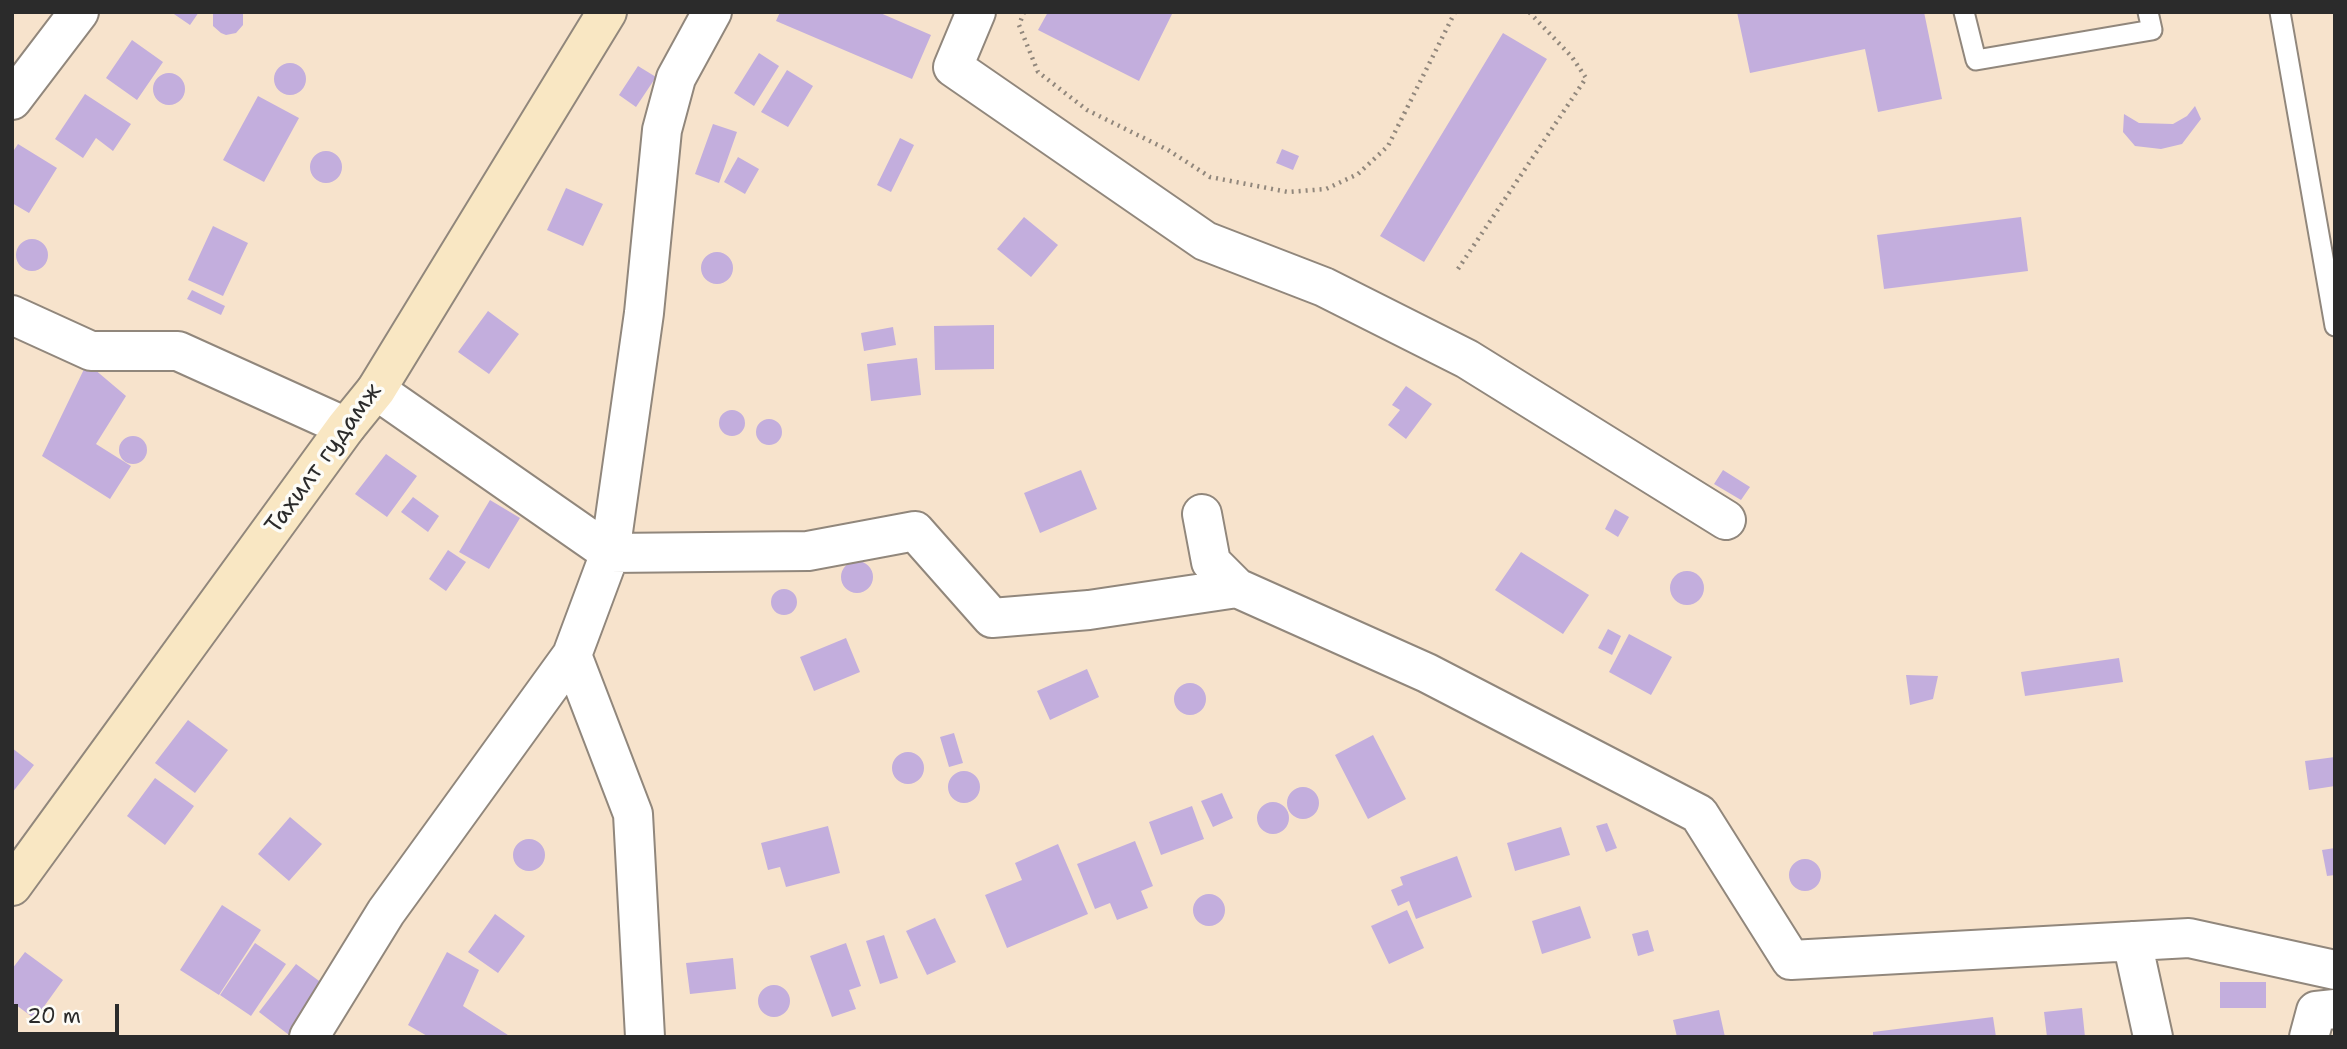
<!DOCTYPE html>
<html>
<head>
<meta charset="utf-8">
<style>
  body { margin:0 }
  #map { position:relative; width:2347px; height:1049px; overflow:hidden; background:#f7e3cc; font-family:"Shantell Sans",sans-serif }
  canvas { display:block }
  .frame { position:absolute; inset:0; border:14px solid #2b2b2b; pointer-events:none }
  .scale { position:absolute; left:14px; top:1004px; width:105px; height:32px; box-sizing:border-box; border:4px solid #2b2b2b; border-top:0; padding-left:9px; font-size:21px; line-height:24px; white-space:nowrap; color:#2b2b2b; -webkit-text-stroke:5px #fdfcf7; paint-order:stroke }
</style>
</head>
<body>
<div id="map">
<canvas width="2347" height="1049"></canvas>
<div class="frame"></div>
<div class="scale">20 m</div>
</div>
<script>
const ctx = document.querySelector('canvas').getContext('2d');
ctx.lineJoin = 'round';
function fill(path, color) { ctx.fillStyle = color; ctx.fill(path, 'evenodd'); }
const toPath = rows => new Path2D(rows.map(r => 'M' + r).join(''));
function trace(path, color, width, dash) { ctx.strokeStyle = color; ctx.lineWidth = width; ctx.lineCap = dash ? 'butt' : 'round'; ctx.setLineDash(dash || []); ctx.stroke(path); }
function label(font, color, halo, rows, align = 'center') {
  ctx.font = font + ' "Shantell Sans",sans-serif'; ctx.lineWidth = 7; ctx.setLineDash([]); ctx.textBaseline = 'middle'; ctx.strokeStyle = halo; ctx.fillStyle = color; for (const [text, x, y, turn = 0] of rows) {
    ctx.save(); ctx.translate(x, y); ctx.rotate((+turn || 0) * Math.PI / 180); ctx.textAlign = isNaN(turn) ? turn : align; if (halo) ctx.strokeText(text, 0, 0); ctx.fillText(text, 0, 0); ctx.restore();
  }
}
fill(toPath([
  [171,12,199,12,190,25],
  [213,12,243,12,243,25,236,33,226,35,221,33,213,26],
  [780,12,878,12,931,35,912,79,776,21],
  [1048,12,1173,12,1139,81,1038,30],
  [1737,12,1924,12,1942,99,1878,112,1865,49,1750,73],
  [1503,33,1547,59,1424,262,1380,236],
  [132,40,163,62,137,100,106,78],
  [759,53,779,66,754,106,734,93],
  '274 79a16 16 0 1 1 32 0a16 16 0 1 1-32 0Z',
  [638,66,656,77,636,107,619,95],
  [787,70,813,86,788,127,761,112],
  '153 89a16 16 0 1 1 32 0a16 16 0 1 1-32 0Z',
  [85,94,131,124,113,151,96,138,83,158,55,139],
  [258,96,299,118,264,182,223,160],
  [2195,106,2201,119,2182,144,2161,149,2135,146,2123,132,2124,114,2139,123,2173,124,2187,116],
  [713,124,737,132,719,183,695,174],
  [900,138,914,145,891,192,877,185],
  [18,144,57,168,29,213,12,203,12,153],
  [1282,149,1299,156,1293,170,1276,163],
  '310 167a16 16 0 1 1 32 0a16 16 0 1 1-32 0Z',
  [738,157,759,169,745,194,724,182],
  [566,188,603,204,583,246,547,230],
  [1024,217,1058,245,1031,277,997,249],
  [2021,217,2028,271,1884,289,1877,235],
  [213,226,248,243,223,296,188,280],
  '16 255a16 16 0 1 1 32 0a16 16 0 1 1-32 0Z',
  '701 268a16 16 0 1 1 32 0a16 16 0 1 1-32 0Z',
  [192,290,225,306,221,315,187,299],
  [488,311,519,334,489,374,458,352],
  [994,325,994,369,935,370,934,326],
  [893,327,896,345,864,351,861,333],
  [917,358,921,395,871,401,867,364],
  [87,363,126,396,96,444,131,466,110,499,42,456],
  [1406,386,1432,404,1406,439,1388,425,1400,410,1392,405],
  '719 423a13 13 0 1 1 26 0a13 13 0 1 1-26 0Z',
  '756 432a13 13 0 1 1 26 0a13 13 0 1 1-26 0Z',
  '119 450a14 14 0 1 1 28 0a14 14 0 1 1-28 0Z',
  [386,454,417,476,387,517,355,494],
  [1081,470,1097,509,1040,533,1024,493],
  [1723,470,1750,487,1741,500,1714,484],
  [413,497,439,516,428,532,401,512],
  [490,500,520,518,489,569,459,552],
  [1615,509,1629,517,1618,537,1605,529],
  [448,550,466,562,446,591,429,579],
  [1521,552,1589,595,1563,634,1495,590],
  '841 577a16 16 0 1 1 32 0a16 16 0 1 1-32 0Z',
  '1670 588a17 17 0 1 1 34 0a17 17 0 1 1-34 0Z',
  '771 602a13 13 0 1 1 26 0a13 13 0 1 1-26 0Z',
  [1608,629,1621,636,1612,655,1598,648],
  [1629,634,1672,657,1651,695,1609,672],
  [846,638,860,672,814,691,800,657],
  [2119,658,2123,682,2025,696,2021,672],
  [1087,669,1099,697,1050,720,1037,691],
  [1906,675,1938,676,1933,699,1910,705],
  '1174 699a16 16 0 1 1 32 0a16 16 0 1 1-32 0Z',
  [188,720,228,750,195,793,155,763],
  [954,733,963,763,949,767,940,737],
  [1373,735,1406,799,1368,819,1335,755],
  [12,748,34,765,12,793],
  '892 768a16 16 0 1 1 32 0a16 16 0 1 1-32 0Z',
  [2335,757,2335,786,2309,790,2305,761],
  '948 787a16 16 0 1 1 32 0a16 16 0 1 1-32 0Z',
  [155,778,194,806,165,845,127,816],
  '1287 803a16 16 0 1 1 32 0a16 16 0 1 1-32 0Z',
  [1222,793,1233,818,1213,827,1201,801],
  '1257 818a16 16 0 1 1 32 0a16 16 0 1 1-32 0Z',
  [1192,806,1204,839,1161,855,1149,822],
  [290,817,322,844,289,881,258,854],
  [1607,823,1617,848,1606,852,1596,826],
  [828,826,840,873,786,887,780,867,768,870,761,843],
  [1561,827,1570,855,1515,871,1507,843],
  '513 855a16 16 0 1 1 32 0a16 16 0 1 1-32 0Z',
  [1135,841,1153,886,1141,891,1148,908,1117,920,1110,903,1095,909,1077,864],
  [1058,844,1088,914,1007,948,985,895,1022,880,1015,863],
  [2335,848,2335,875,2327,876,2322,850],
  [1457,856,1472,897,1416,919,1409,901,1398,906,1391,890,1403,885,1400,877],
  '1789 875a16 16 0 1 1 32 0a16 16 0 1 1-32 0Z',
  '1193 910a16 16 0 1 1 32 0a16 16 0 1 1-32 0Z',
  [222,905,261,930,219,995,180,970],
  [1580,906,1591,938,1542,954,1532,921],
  [1407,910,1424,948,1389,964,1371,926],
  [495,914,525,936,498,973,468,952],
  [935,918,956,962,927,975,906,931],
  [1648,930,1654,951,1638,956,1632,934],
  [884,935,898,978,880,984,866,941],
  [255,943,286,964,251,1016,220,995],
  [846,943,861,986,849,990,856,1009,832,1017,810,956],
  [25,952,63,980,35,1019,12,1002,12,969],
  [447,952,479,970,463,1006,511,1037,429,1037,408,1025],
  [733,958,736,989,690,994,686,963],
  [296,964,326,986,289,1035,259,1012],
  [2220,982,2266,982,2266,1008,2220,1008],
  '758 1001a16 16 0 1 1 32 0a16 16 0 1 1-32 0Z',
  [2082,1008,2085,1037,2047,1037,2044,1012],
  [1719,1010,1725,1037,1677,1037,1673,1020],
  [1993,1017,1996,1037,1873,1037,1873,1032]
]), '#c3aedd');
const lane = toPath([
  [1964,12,1976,60,2152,30,2148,12],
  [2280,12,2335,326]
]);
const street = toPath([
  [976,12,953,67,1205,241,1324,287,1467,359,1726,520],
  [12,100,79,12],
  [12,315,91,351,178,351,346,427],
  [376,390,610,553,808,551,915,531,992,618,1089,610,1237,588,1427,673,1699,814,1791,960,2189,938,2335,970],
  [1202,514,1211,562,1237,588],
  [2132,941,2153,1037],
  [309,1037,386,912,572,655],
  [645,1037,633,814,572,655,610,553,644,313,662,130,676,78,712,12],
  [2309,1037,2316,1011,2335,1009]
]);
const secondary = toPath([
  [12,886,346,427,376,390,607,12]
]);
trace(lane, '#91877c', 23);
trace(street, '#91877c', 42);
trace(secondary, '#91877c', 42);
trace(toPath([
  [1024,12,1019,25,1038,72,1087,110,1168,150,1210,177,1288,192,1326,189,1358,174,1388,146,1455,12],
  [1458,269,1586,78,1572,57,1529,12]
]), '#91877c', 4.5, [2, 5]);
trace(lane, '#fff', 19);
trace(street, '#fff', 38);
trace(secondary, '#f9e7c3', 38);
label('24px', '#2b2b2b', '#fdfcf7', [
  ["Тахилт гудамж",324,459,-54]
]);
</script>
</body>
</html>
